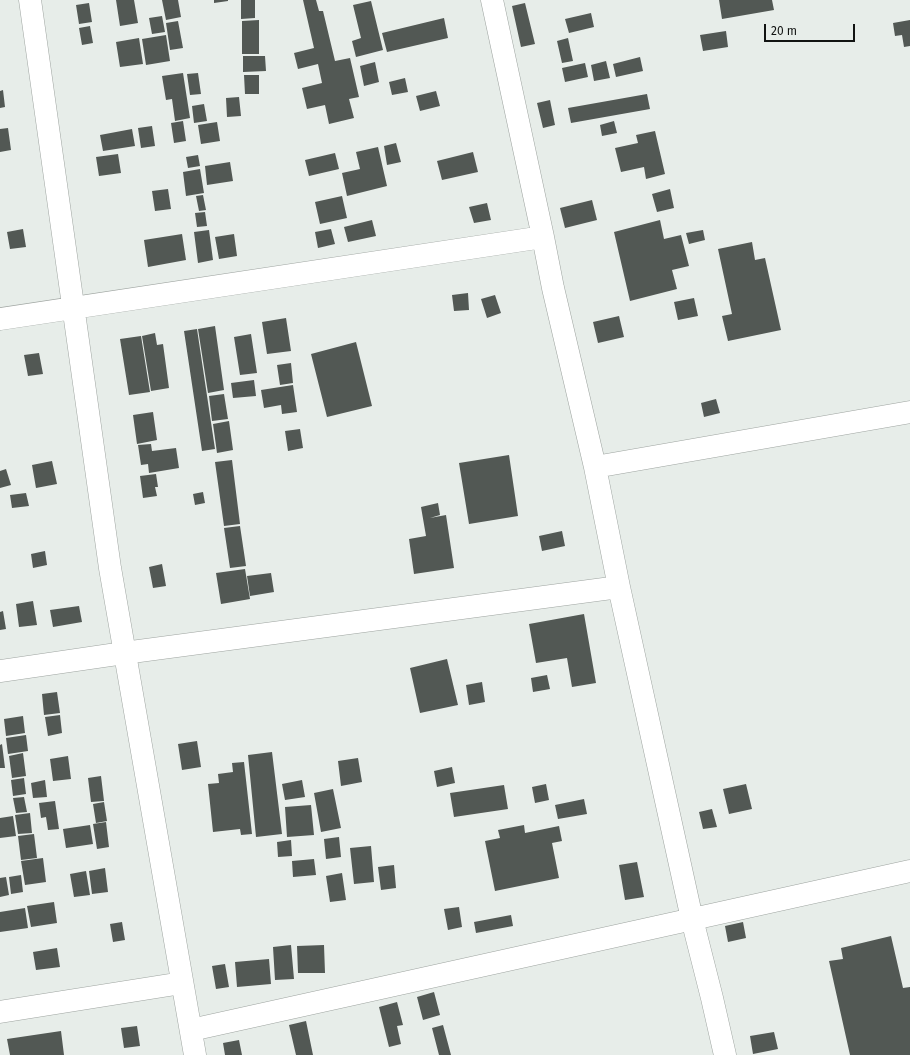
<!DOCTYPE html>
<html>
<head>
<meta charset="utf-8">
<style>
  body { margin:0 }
  #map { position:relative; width:910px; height:1055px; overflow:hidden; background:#e7ede9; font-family:"Fira Sans",sans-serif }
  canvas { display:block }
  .scale { position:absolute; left:764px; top:24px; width:91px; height:18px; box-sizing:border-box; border:2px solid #121412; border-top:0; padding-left:5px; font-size:12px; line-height:14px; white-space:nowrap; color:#121412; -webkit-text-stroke:3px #e7ede9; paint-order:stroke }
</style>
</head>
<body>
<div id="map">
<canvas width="910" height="1055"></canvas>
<div class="scale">20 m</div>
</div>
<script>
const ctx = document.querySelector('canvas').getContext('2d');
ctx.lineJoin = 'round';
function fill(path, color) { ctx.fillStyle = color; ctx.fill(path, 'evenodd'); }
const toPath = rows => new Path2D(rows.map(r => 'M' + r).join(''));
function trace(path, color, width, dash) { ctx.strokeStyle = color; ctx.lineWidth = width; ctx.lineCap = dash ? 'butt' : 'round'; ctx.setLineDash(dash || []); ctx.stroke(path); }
fill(toPath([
  [116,0,134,0,138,23,120,26],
  [162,0,178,0,181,17,166,20],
  [214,0,228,0,228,1,214,3],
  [241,0,255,0,255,18,241,19],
  [303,0,316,0,319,11,323,11,335,61,350,58,359,97,349,99,354,118,329,124,325,105,307,109,302,88,322,83,318,64,298,69,294,53,314,48],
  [719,0,772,0,774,10,722,19],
  [371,1,383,50,356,57,352,41,361,38,353,5],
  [89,3,92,22,79,24,76,5],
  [525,3,535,44,521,47,512,6],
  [591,13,594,27,569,33,565,19],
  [162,16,165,32,152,34,149,18],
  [444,18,448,38,387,52,382,33],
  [259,20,259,54,242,54,242,21],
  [910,20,910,46,904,47,902,35,895,36,893,23],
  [178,21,183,48,170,50,166,23],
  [90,26,93,43,82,45,79,28],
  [726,31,728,47,703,51,700,35],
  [166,35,170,61,146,65,142,39],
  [139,38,143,64,120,67,116,42],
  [568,38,573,61,562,63,557,41],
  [243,56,265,56,266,71,243,72],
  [640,57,643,71,616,77,613,64],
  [606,61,610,78,594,81,591,65],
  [375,62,379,82,364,86,360,66],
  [585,63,588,77,565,82,562,68],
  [183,73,190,118,175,121,172,99,166,100,162,76],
  [198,73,201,94,190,95,187,74],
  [244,75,259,75,259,94,245,94],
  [405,78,408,92,392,95,389,82],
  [3,90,5,107,0,108,0,91],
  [436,91,440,106,420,111,416,96],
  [647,94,650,109,571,123,568,108],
  [239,97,241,116,227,117,226,98],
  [550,100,555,125,543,128,537,103],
  [204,104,207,121,194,123,192,106],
  [183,121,186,141,174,143,171,123],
  [614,121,617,133,602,136,600,125],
  [217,122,220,141,201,144,198,125],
  [152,126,155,146,141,148,138,128],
  [8,128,11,150,0,152,0,129],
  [132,129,135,146,103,151,100,135],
  [655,131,665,174,646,179,644,167,621,172,615,148,638,143,636,135],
  [396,143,401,162,387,165,384,146],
  [378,147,387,186,347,196,342,173,360,169,356,152],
  [473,152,478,172,442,180,437,161],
  [335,153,339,169,309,176,305,160],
  [118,154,121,173,99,176,96,157],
  [198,155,200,166,188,168,186,157],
  [230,162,233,181,207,185,205,166],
  [200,169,204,193,186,196,183,172],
  [168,189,171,209,155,211,152,191],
  [670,189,674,208,657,212,652,194],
  [203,195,206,210,199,211,196,196],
  [342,196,347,218,320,224,315,202],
  [592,200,597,220,565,228,560,208],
  [487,203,491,220,474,223,469,207],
  [205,212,207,226,197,227,195,213],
  [372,220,376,236,348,242,344,227],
  [660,220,664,239,681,235,689,266,672,270,677,289,630,301,614,232],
  [23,229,26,247,10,249,7,232],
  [331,229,335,244,318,248,315,232],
  [209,230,213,260,198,263,194,232],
  [703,230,705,240,689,244,686,233],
  [182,234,186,260,148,267,144,240],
  [234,234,237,256,219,259,215,237],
  [752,242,755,260,765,258,781,330,728,341,722,316,732,314,718,249],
  [468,293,469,310,454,311,452,295],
  [495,295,501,313,487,318,481,299],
  [694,298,698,316,678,320,674,302],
  [619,316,624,337,598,343,593,322],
  [286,318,291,351,267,354,262,322],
  [215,326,224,390,208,393,198,329],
  [197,329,215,449,202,451,184,331],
  [155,333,157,345,163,344,169,388,151,391,142,336],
  [251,334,257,373,240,375,234,337],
  [141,336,150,392,129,395,120,339],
  [356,342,372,406,327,417,311,354],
  [39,353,43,374,28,376,24,355],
  [291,363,293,383,280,385,277,365],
  [254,380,256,396,233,398,231,383],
  [293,385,297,412,282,414,281,405,264,408,261,390],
  [224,394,228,419,212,421,209,396],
  [716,399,720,413,704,417,701,403],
  [153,412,157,440,137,444,133,415],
  [229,421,233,450,217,453,213,424],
  [300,429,303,448,288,451,285,431],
  [151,444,152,451,176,448,179,468,149,473,148,464,141,465,138,445],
  [509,455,518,516,469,524,459,463],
  [232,460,240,524,224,526,215,462],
  [52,461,57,484,36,488,32,465],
  [6,469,11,485,0,488,0,471],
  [156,474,158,487,155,487,157,496,143,498,140,476],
  [203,492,205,503,195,505,193,494],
  [26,493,29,506,12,508,10,495],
  [438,503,440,515,430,518,446,515,454,568,414,574,409,539,426,536,421,507],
  [240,526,246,566,230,568,224,528],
  [562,531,565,546,542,551,539,536],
  [45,551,47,565,33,568,31,554],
  [162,564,166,586,153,588,149,567],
  [245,569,250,599,221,604,216,573],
  [271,573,274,592,250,596,247,576],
  [33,601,37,625,19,627,16,604],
  [79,606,82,622,53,627,50,610],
  [3,611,6,629,0,630,0,612],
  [584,614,596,683,572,687,567,658,536,663,529,624],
  [447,659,458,705,420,713,410,668],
  [547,675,550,689,533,692,531,678],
  [482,682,485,702,469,705,466,685],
  [57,692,60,713,44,715,42,694],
  [60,715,62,733,48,736,45,717],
  [23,716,25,733,6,736,4,719],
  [26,735,28,751,8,754,6,738],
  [197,741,201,767,182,770,178,744],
  [2,744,5,768,0,768,0,745],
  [272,752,282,834,256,837,248,755],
  [23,753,26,776,12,778,9,756],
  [68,756,71,779,53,781,50,759],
  [358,758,362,782,341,786,338,761],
  [244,762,252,834,241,835,240,829,213,832,208,784,219,783,218,774,233,772,232,763],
  [452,767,455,783,437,787,434,771],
  [101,776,104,801,91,802,88,778],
  [24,778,26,794,13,796,11,780],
  [45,780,47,797,33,798,31,783],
  [302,780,305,797,285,800,282,784],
  [546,784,549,800,535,803,532,787],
  [746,784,752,809,729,814,723,789],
  [504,785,508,809,454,817,450,793],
  [333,789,341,828,321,832,314,793],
  [24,797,27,812,16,813,13,798],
  [584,799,587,814,558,819,555,805],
  [55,801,59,829,48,830,46,817,41,818,39,803],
  [104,802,107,821,96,823,93,804],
  [311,805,314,835,287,837,285,807],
  [712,809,717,827,703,829,699,812],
  [30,813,32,833,18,834,15,815],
  [13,816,16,836,0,838,0,818],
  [106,822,109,847,97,849,93,824],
  [90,825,93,844,66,848,63,829],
  [524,825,525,833,559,826,562,841,552,843,559,878,495,891,485,841,500,838,498,830],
  [34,834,37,858,21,860,18,836],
  [339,837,341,857,326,859,324,839],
  [291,840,292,856,278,857,277,842],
  [371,846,374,882,354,884,350,848],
  [43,858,46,882,25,885,21,861],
  [314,859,316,875,293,877,292,861],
  [637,862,644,897,625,900,619,865],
  [394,865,396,888,381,890,378,867],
  [105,868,108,892,92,894,89,871],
  [86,871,90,895,74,897,70,874],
  [342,873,346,900,330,902,326,876],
  [21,875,23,892,11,894,9,877],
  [6,877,9,895,0,897,0,878],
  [54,902,57,923,31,927,27,906],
  [459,907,462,927,448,930,444,909],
  [25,908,28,928,0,932,0,912],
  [511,915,513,926,476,933,474,922],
  [122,922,125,940,113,942,110,924],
  [743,922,746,938,728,942,725,926],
  [891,936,903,988,910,987,910,1055,850,1055,829,961,843,959,841,948],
  [291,945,294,979,275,980,273,947],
  [324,945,325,973,298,973,297,946],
  [57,948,60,967,36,970,33,952],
  [269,959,271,984,237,987,235,962],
  [225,964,229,987,216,989,212,966],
  [434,992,440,1015,423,1020,417,997],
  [397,1002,403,1025,397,1026,401,1044,389,1047,379,1007],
  [306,1021,313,1055,296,1055,289,1025],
  [443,1025,451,1055,439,1055,432,1028],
  [137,1026,140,1046,124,1048,121,1028],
  [61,1031,64,1055,10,1055,7,1039],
  [774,1032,778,1049,753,1054,750,1036],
  [239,1040,242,1055,225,1055,223,1043]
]), '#525854');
const minor = toPath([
  [30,0,110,568,195,1055],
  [492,0,543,237,553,288,595,467,619,587,692,919,712,998,725,1055],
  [0,319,543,237],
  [595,467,910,412],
  [0,671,124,653,619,587],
  [0,1012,182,983],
  [191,1030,910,871]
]);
trace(minor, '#9ea4a0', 23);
trace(minor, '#fff', 22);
</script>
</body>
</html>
